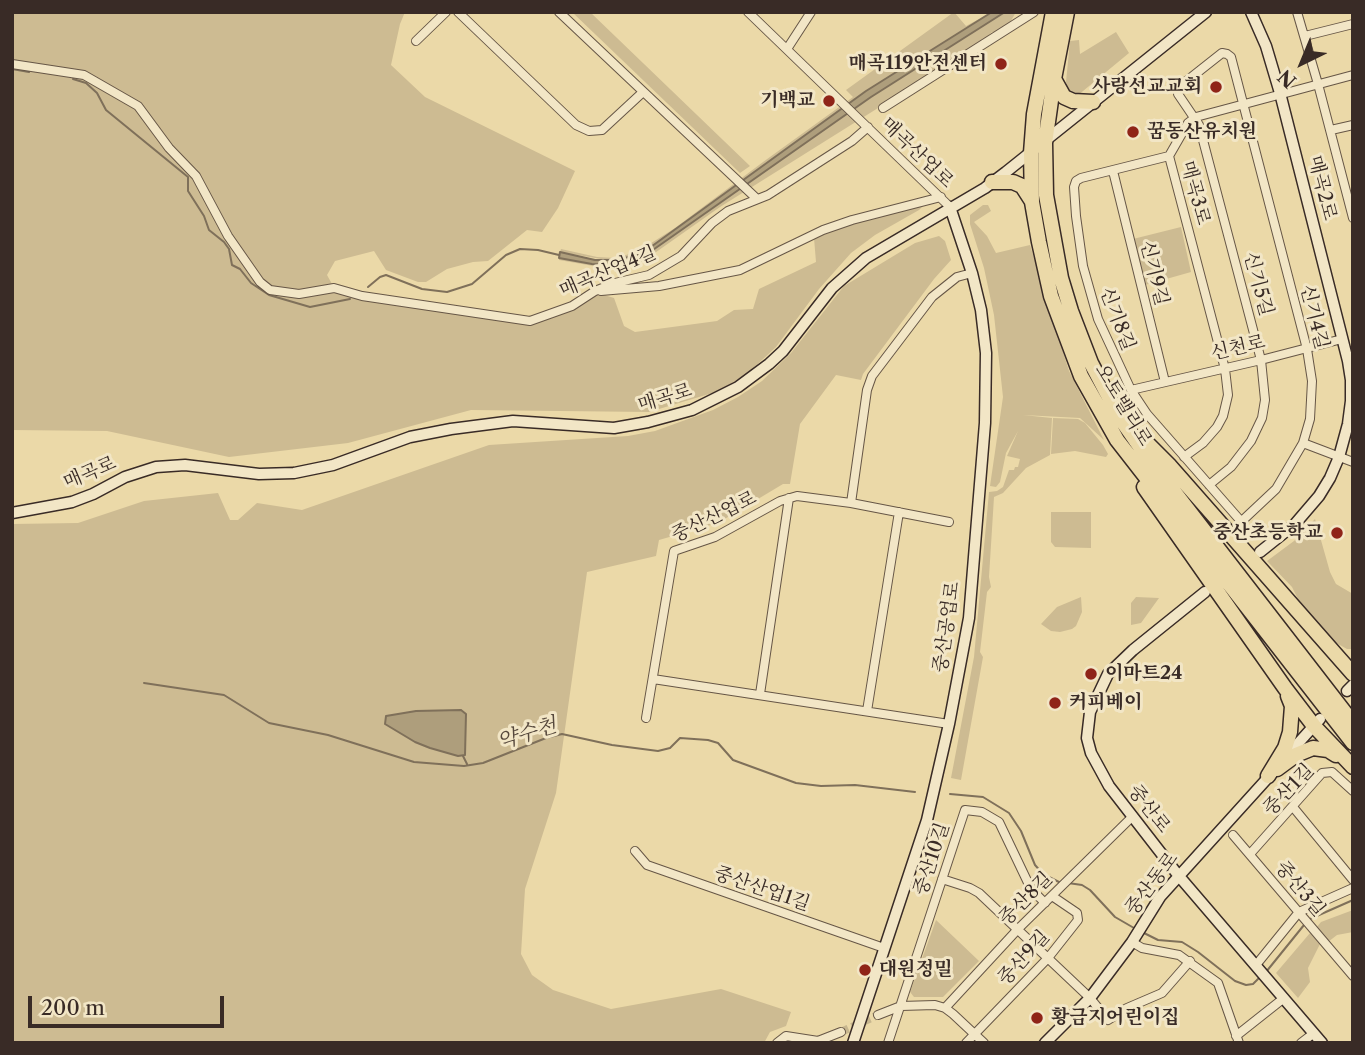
<!DOCTYPE html>
<html>
<head>
<meta charset="utf-8">
<style>
  body { margin:0 }
  #map { position:relative; width:1365px; height:1055px; overflow:hidden; background:#ebd9a8; font-family:"Libre Caslon Text",serif }
  canvas { display:block }
  .frame { position:absolute; inset:0; border:14px solid #392b26; pointer-events:none }
  .north { position:absolute; left:1267px; top:28px; width:70px; height:70px; -webkit-text-stroke:5px #f2e6c6; paint-order:stroke; rotate:223deg; font-size:19px; font-weight:700; line-height:28px; text-align:center; color:#392b26 }
  .north::after { content:''; display:block; margin:auto; width:24px; height:32px; background:#392b26; clip-path:polygon(50% 0,100% 100%,50% 72%,0 100%) }
  .scale { position:absolute; left:28px; top:996px; width:196px; height:32px; box-sizing:border-box; border:4px solid #392b26; border-top:0; padding-left:9px; font-size:21px; line-height:24px; white-space:nowrap; color:#392b26; -webkit-text-stroke:5px #f2e6c6; paint-order:stroke }
</style>
</head>
<body>
<div id="map">
<canvas width="1365" height="1055"></canvas>
<div class="frame"></div>
<div class="north">N</div>
<div class="scale">200 m</div>
</div>
<script>
const ctx = document.querySelector('canvas').getContext('2d');
ctx.lineJoin = 'round';
function fill(path, color) { ctx.fillStyle = color; ctx.fill(path, 'evenodd'); }
const toPath = rows => new Path2D(rows.map(r => 'M' + r).join(''));
function trace(path, color, width, dash) { ctx.strokeStyle = color; ctx.lineWidth = width; ctx.lineCap = dash ? 'butt' : 'round'; ctx.setLineDash(dash || []); ctx.stroke(path); }
function label(font, color, halo, rows, align = 'center') {
  ctx.font = font + ' "Libre Caslon Text","Noto Serif KR",serif'; ctx.lineWidth = 6; ctx.setLineDash([]); ctx.textBaseline = 'middle'; ctx.strokeStyle = halo; ctx.fillStyle = color; for (const [text, x, y, turn = 0] of rows) {
    ctx.save(); ctx.translate(x, y); ctx.rotate((+turn || 0) * Math.PI / 180); ctx.textAlign = isNaN(turn) ? turn : align; if (halo) ctx.strokeText(text, 0, 0); ctx.fillText(text, 0, 0); ctx.restore();
  }
}
fill(toPath([
  [12,12,405,12,400,24,391,65,425,97,575,171,558,208,542,232,527,230,488,261,473,262,447,269,426,282,418,282,386,270,374,251,335,261,327,275,337,293,362,299,433,311,465,313,534,324,542,321,596,294,601,294,614,298,624,326,635,332,717,321,734,310,753,309,759,289,816,262,814,238,851,222,925,204,919,210,875,235,851,253,819,289,776,347,749,372,719,391,649,412,471,410,348,443,229,457,107,431,12,430],
  [572,12,590,12,750,166,740,173],
  [954,12,966,26,992,12,866,91,648,249,637,255,607,260,560,252,561,249,597,257,615,258,633,253,645,247,675,228,763,162,853,97,846,90],
  [1004,12,1016,12,1008,26,996,33,992,32,977,46,720,207,642,262,629,266,605,268,559,260,559,258,592,264,619,263,650,252,871,97],
  [1116,32,1129,53,1077,96,1069,94,1066,82,1070,41,1079,40,1080,54],
  [983,205,988,205,991,211,974,222,987,236,996,253,1030,245,1069,371,1104,440,1080,418,1023,415,1052,418,1050,455,1026,468,1003,493,994,497,989,577,991,587,987,592,980,652,983,657,961,780,951,778,974,657,989,492,997,491,1003,487,1009,470,1014,470,1015,467,1018,467,1020,459,1007,456,1018,431,1006,453,1000,482,996,487,990,486,1003,397,994,315,984,268,970,224,970,215],
  [1181,227,1191,272,1145,285,1133,239],
  [939,236,945,241,951,260,934,279,863,374,861,380,836,375,800,424,790,484,783,484,718,523,659,540,656,556,587,572,556,793,525,889,521,954,532,975,553,990,611,1009,721,989,791,1012,786,1026,770,1032,764,1043,12,1043,12,524,78,523,144,501,218,493,230,520,238,520,257,503,302,510,489,445,628,436,655,431,713,410,738,397,762,381,791,353,844,286,915,243],
  [1053,418,1078,419,1085,423,1103,445,1108,454,1106,457,1075,451,1051,454],
  [1051,512,1091,512,1091,548,1055,547,1051,542],
  [1315,519,1330,572,1336,584,1353,594,1353,649,1347,649,1331,640,1298,599,1292,587,1267,561,1294,541],
  [1081,597,1082,612,1076,626,1072,629,1060,632,1051,631,1041,624,1057,607],
  [1136,597,1159,598,1141,623,1131,625,1131,603],
  [1353,910,1353,932,1337,935,1328,942,1316,928,1321,922],
  [936,920,979,961,943,997,914,997,910,992],
  [1310,933,1320,944,1308,968,1310,982,1298,998,1276,973]
]), '#cdbb92');
const water = toPath([
  [992,12,1005,12,871,97,650,252,637,259,608,265,592,264,559,258,560,252,595,260,616,260,637,255,648,249,866,91,992,12],
  [461,710,466,714,465,755,458,756,430,748,415,742,385,724,386,716,416,711,461,710]
]);
fill(water, '#ae9e7c');
trace(water, '#7f705a', 2);
trace(toPath([
  [12,69,29,72],
  [73,79,86,83,97,93,106,110,188,177,188,191,204,216,209,230,224,242,229,249,232,265,240,269,251,283,269,295,310,307,350,299],
  [368,287,380,277,386,275,422,289,447,292,472,284,506,255,520,249,538,250,559,255],
  [144,683,224,695,269,723,328,735,414,762,464,766,483,763,546,738,562,734,612,745,658,751,670,748,680,738,708,740,718,743,733,760,796,783,821,786,855,785,915,792],
  [463,756,467,764],
  [950,794,983,797,1009,813,1021,831,1035,865,1043,874,1059,882],
  [1068,883,1082,885,1090,890,1115,917,1134,928],
  [1310,919,1353,900],
  [1142,932,1158,940,1182,942,1198,952,1235,981,1246,985,1253,984,1259,978],
  [1266,972,1304,925]
]), '#7f705a', 2);
trace(toPath([
  [841,1032,878,1015]
]), '#c7b68e', 8, [8, 4]);
const street = toPath([
  [458,12,576,125,589,131,602,130,643,92],
  [559,12,757,199],
  [748,12,950,207],
  [1297,12,1318,84,1353,218],
  [1305,36,1353,24],
  [416,41,446,12],
  [787,49,811,12],
  [12,64,84,75,138,106,169,148,196,176,228,236,260,282,270,290,299,294,334,288,362,296,530,321,572,306,595,291,615,283,649,275,681,256,712,223,728,211,768,195,852,141,868,127],
  [883,108,1034,12],
  [1331,130,1353,125],
  [1169,156,1081,178,1076,181,1074,187,1076,216,1083,266,1098,319,1131,390,1147,414,1239,519,1243,520,1276,489,1303,443,1310,419,1312,381,1307,349,1231,57,1227,54,1222,53,1179,87,1178,94,1199,125,1261,360,1265,400,1262,418,1251,441,1231,467,1209,485],
  [1113,171,1165,382],
  [601,291,659,286,740,270,823,230,852,220,941,197],
  [1131,390,1261,360,1342,339],
  [1303,443,1353,462],
  [1184,457,1203,443,1217,427,1223,416,1228,395,1225,369,1169,156,1188,123,1196,117,1353,75],
  [851,503,867,390,872,376,932,297,957,277,972,273],
  [653,679,949,724],
  [760,694,789,498],
  [867,711,899,512],
  [646,718,674,551,715,537,780,501,797,496,851,503,949,522],
  [1293,807,1353,880],
  [1233,835,1353,976],
  [635,851,647,865,884,948],
  [1250,854,1322,773,1332,772,1353,791],
  [942,879,970,888,979,893,1090,998,1108,1020,1127,1008,1162,993,1190,961],
  [1132,942,1142,948,1179,955,1218,983,1239,1043],
  [1256,965,1299,912,1353,888],
  [945,1008,1018,929,1133,816],
  [878,1015,901,1006,935,1005,945,1008,953,1014,984,1043],
  [1236,1036,1284,998],
  [777,1043,786,1036,818,1041,841,1032],
  [888,1043,965,810,982,812,999,822,1031,889,1045,903],
  [966,1043,1048,958,1078,920,1077,913,1052,896],
  [1301,1043,1314,1033]
]);
const secondary = toPath([
  [1251,12,1266,46,1280,93,1348,361,1351,380,1351,401,1348,424,1339,457,1330,478,1319,496,1295,524,1260,552],
  [12,513,72,502,93,494,125,477,156,467,185,465,259,474,294,473,333,465,410,437,451,429,513,421,614,428,648,422,692,410,738,387,769,364,783,351,832,288,866,258,985,188,1006,172,1206,12],
  [1205,592,1133,650,1108,674,1090,712,1087,738,1091,753,1109,786,1178,875,1322,1043],
  [1347,691,1353,685],
  [1284,759,1320,719],
  [853,1043,927,820,949,724,969,618,985,423,986,353,981,310,972,273,950,207],
  [1045,1043,1090,998,1132,942,1160,897,1274,771]
]);
const highway = toPath([
  [1053,12,1034,114,1031,153,1032,202,1039,242,1051,296,1081,376,1117,440,1353,743],
  [1067,12,1054,79,1045,143,1046,195,1061,278,1071,311,1091,363,1120,418,1145,454,1353,723],
  [1054,79,1064,97,1073,101,1093,102],
  [992,182,1013,182,1022,186,1031,200],
  [1144,440,1170,466,1353,674],
  [1144,487,1285,688,1314,726,1353,767],
  [1277,769,1296,755,1313,748,1328,750,1336,755],
  [1268,776,1285,748,1290,732,1292,706,1288,696]
]);
trace(street, '#665646', 10);
trace(secondary, '#392b26', 13);
trace(highway, '#392b26', 17);
trace(street, '#f2e6c6', 8);
trace(secondary, '#f2e6c6', 10);
trace(highway, '#ebd9a8', 14);
for (const [x, y, r, color] of [
  [1001,64,7,"#8f2418"],
  [1216,87,7,"#8f2418"],
  [829,101,7,"#8f2418"],
  [1133,132,7,"#8f2418"],
  [1337,533,7,"#8f2418"],
  [1091,674,7,"#8f2418"],
  [1055,703,7,"#8f2418"],
  [865,970,7,"#8f2418"],
  [1037,1018,7,"#8f2418"]
]) { const dot = new Path2D(); dot.arc(x, y, r, 0, 2 * Math.PI); ctx.fillStyle = color; ctx.fill(dot); trace(dot, '#f2e6c6', 2.5); }
label('bold 19px', '#392b26', '#f2e6c6', [
  ["매곡119안전센터",987,64,"right"],
  ["사랑선교교회",1202,87,"right"],
  ["기백교",815,101,"right"],
  ["꿈동산유치원",1147,132],
  ["중산초등학교",1323,533,"right"],
  ["이마트24",1105,674],
  ["커피베이",1069,703],
  ["대원정밀",879,970],
  ["황금지어린이집",1051,1018]
], 'left');
label('19px', '#392b26', '#f2e6c6', [
  ["매곡산업로",917,153,44],
  ["매곡2로",1322,188,76],
  ["매곡3로",1195,193,75],
  ["매곡산업4길",608,272,-23],
  ["신기9길",1154,273,76],
  ["신기5길",1258,284,75],
  ["신기4길",1314,317,76],
  ["신기8길",1117,319,69],
  ["신천로",1238,348,-13],
  ["매곡로",665,398,-17],
  ["오토밸리로",1123,405,59],
  ["매곡로",90,473,-23],
  ["중산산업로",714,517,-26],
  ["중산공업로",947,627,-82],
  ["중산1길",1289,790,-46],
  ["중산로",1149,809,52],
  ["중산10길",932,859,-72],
  ["중산동로",1152,884,-53],
  ["중산산업1길",762,889,19],
  ["중산3길",1300,889,50],
  ["중산8길",1026,899,-45],
  ["중산9길",1024,958,-48]
]);
label('italic 21px', '#56483c', '#f2e6c6', [
  ["약수천",527,734,-17]
]);
</script>
</body>
</html>
